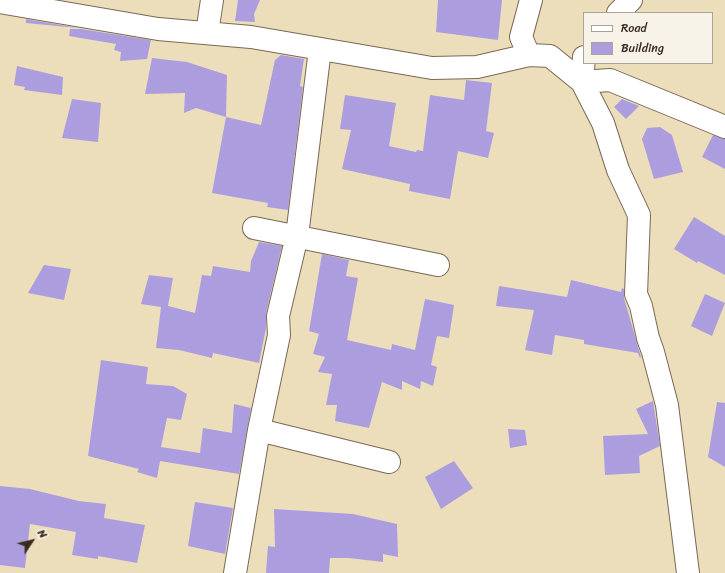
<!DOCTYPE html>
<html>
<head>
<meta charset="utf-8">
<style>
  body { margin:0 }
  #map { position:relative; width:725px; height:573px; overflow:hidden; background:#ecdebb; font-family:Sriracha,sans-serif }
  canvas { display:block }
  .legend { position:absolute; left:583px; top:12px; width:130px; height:52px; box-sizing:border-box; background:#f7f3e8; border:1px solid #aca397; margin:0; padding:5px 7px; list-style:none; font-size:12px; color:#3b2a1e }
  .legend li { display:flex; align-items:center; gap:8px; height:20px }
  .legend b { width:20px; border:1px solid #aca397 }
  .north { position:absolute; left:12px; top:521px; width:40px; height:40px; -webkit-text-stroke:3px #f7f3e8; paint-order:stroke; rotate:55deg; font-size:11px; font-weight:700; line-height:16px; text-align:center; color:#3b2a1e }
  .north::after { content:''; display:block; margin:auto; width:14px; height:18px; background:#3b2a1e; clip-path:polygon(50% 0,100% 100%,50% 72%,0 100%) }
</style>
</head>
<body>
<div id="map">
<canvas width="725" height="573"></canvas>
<ul class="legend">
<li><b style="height:5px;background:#fff"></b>Road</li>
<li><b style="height:11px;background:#ac9ede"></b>Building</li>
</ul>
<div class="north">N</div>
</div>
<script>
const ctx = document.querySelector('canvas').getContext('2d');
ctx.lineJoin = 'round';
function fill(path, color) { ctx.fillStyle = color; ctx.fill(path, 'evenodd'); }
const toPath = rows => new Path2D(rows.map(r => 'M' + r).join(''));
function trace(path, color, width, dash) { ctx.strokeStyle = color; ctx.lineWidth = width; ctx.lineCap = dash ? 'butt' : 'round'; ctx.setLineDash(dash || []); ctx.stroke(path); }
fill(toPath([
  [238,0,260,0,254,14,255,22,235,21],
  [438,0,502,0,498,40,436,32],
  [26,19,78,28,26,23],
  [70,29,81,29,151,40,147,59,120,61,121,52,114,50,116,44,69,36],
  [281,55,304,59,300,86,303,87,288,210,267,207,268,203,212,193,226,117,261,125,275,60],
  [152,58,187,62,227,75,226,117,196,108,184,113,185,93,145,94],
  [17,66,63,77,62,95,24,90,25,87,14,85],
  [466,80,492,83,486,131,494,133,488,158,458,151,450,199,409,191,410,184,342,169,351,130,340,129,345,95,396,103,389,146,416,152,417,150,423,151,430,95,464,100],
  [72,99,101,103,98,142,62,138],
  [622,99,639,106,626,119,614,107],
  [660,127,672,135,683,172,654,179,642,139,647,128],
  [713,135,725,139,725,169,702,157],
  [694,217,725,236,725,275,698,261,697,263,674,249],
  [259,242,282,246,266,313,266,328,259,363,213,353,212,358,179,350,156,348,161,307,141,304,149,275,173,278,168,306,195,313,202,275,211,276,213,266,250,272,251,261],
  [322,254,349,260,346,276,358,278,347,340,391,350,392,344,415,350,425,299,454,305,449,338,437,336,431,365,437,367,433,386,421,381,420,389,402,381,402,390,382,382,369,428,335,421,337,405,326,405,332,374,318,372,325,357,313,354,319,334,309,331],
  [44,265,71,269,64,300,28,293],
  [571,280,621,292,622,288,624,289,624,298,641,357,640,358,638,353,584,344,584,340,555,335,552,355,525,350,534,310,496,306,499,286,567,297],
  [705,294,725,303,712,336,691,326],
  [101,360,148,367,146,384,173,386,187,394,181,420,167,418,161,447,200,453,203,428,232,433,234,404,251,408,239,474,160,461,157,478,137,472,139,469,88,456],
  [653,401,660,446,639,456,640,473,605,475,603,436,648,434,636,409],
  [717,402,725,403,725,467,708,457],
  [508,429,525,430,527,445,510,448],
  [454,461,473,488,441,509,425,477],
  [0,486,30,489,79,501,106,504,104,518,145,525,137,563,98,556,98,559,72,555,76,532,30,524,25,568,0,565],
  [195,502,233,508,225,554,188,546],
  [274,509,353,514,397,524,398,557,383,554,383,562,349,558,330,558,329,573,266,573,268,546,275,547]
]), '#ac9ede');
const minor = toPath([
  [0,2,158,29,251,37,432,68,477,67,529,55,550,56,582,82,610,80,725,127],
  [618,13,631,0],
  [207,33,212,0],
  [529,55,521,37,531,0],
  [584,57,582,82,603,123,618,170,639,215,636,294,641,306,648,338,653,352,667,405,688,573],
  [254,228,438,265],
  [259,430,389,462],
  [235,573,259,430,279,335,278,316,297,236,320,49]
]);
trace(minor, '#796955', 24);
trace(minor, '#fff', 22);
</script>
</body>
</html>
